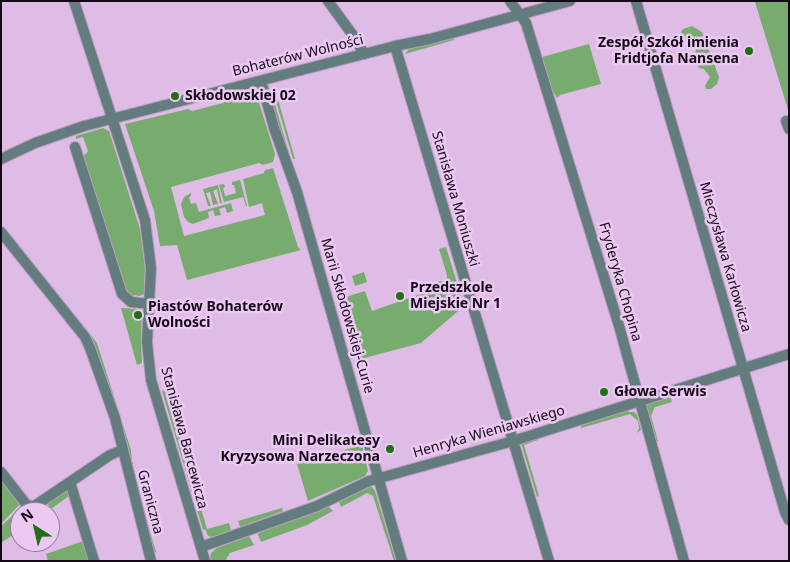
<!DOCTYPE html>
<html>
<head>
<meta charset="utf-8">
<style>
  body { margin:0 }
  #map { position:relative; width:790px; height:562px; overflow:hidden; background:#dfbce5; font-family:"Noto Sans",sans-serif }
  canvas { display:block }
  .frame { position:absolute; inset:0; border:2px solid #150917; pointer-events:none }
  .north { position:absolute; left:10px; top:502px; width:50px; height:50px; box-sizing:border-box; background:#ecc9f3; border:1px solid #967c9b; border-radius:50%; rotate:325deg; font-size:14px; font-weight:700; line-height:20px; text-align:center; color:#150917 }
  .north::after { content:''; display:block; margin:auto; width:18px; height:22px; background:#216f13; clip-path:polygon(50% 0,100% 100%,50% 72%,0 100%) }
</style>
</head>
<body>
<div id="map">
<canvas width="790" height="562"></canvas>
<div class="frame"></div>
<div class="north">N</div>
</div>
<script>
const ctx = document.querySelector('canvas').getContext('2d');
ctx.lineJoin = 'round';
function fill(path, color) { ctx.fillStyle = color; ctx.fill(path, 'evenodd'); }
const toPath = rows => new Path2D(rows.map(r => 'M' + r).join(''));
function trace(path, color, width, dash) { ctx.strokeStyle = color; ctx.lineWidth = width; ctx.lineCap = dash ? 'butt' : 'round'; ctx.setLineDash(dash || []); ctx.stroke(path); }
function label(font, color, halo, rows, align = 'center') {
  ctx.font = font + ' "Noto Sans",sans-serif'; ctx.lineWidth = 5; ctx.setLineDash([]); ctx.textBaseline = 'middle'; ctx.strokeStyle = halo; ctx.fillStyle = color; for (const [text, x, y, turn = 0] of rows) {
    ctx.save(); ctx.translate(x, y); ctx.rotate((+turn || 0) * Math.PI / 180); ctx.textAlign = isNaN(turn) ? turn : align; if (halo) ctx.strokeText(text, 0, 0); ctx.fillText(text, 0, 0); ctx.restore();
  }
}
fill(toPath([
  [757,1,789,1,789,113,755,2],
  [692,26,702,32,719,77,717,84,711,89,706,89,705,86,710,77,704,69,699,68,696,63,695,59,696,48,689,40,683,37,682,34,681,32,683,29],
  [452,37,454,40,405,54,409,49],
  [589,44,601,84,560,95,557,98,552,90,542,57],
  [275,90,281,110,295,159,293,159,278,108,274,94],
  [250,91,254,92,257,96,275,154,273,162,263,165,259,163,171,187,184,236,265,215,262,203,249,207,243,179,264,173,265,170,273,168,298,247,301,250,187,280,177,245,160,246,154,211,125,124,188,109,192,111,223,103,228,97],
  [270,98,274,101,291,160,279,131],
  [103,128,109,131,140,229,145,268,144,294,140,296,134,295,133,298,125,291,83,157,88,151,83,137,76,139,76,136],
  [240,180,247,206,246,206,243,197,224,202,219,185,224,184,225,187,223,188,225,196,236,193,234,185,232,185,232,182],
  [218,185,222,203,220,203,217,189,213,191,218,204,213,205,210,192,206,193,211,206,208,206,203,189],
  [191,193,191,196,189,197,191,204,196,203,199,212,231,203,233,211,227,213,225,207,219,209,221,215,215,216,213,210,208,212,209,218,193,224,188,222,184,217,181,204,184,197],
  [17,243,97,343,131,450,132,461,144,511,156,552,152,553,116,406,109,393,95,353,15,246],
  [446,247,464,306,421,343,357,360,340,304,342,301,349,296,365,291,372,311,429,291,433,284,437,282,441,281,446,283,447,275,439,249],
  [364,272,367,282,355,286,352,276],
  [121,308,139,309,142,313,141,339,142,363,137,365],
  [704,386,706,391,689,397,688,391],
  [166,390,207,529,229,523,231,530,212,537,208,536,205,529,203,530,162,391],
  [670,396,672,402,655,407,651,416,658,441,656,442,646,407,647,404],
  [628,410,629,412,634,412,637,415,641,430,637,433,639,428,638,421,630,414,581,428,582,424],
  [537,437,538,440,524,445,539,496,537,497,521,443],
  [362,445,368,471,365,476,308,501,297,464],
  [1,478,20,504,1,524],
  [367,487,372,487,375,491,396,561,394,561,373,496,367,493,341,507,339,502,340,500],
  [67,491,70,493,69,496,51,509,47,503,63,492],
  [328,506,333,511,307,525,261,542,258,535,259,533],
  [21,508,23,508,26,512,20,512,20,530,1,543,1,526],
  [282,508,283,511,240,527,238,521],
  [249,536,254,545,230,553,225,561,210,561,211,553,217,548],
  [83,541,89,561,48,561,46,554]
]), '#77ac6e');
const minor = toPath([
  [74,1,145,220,151,268,147,342,151,380,205,561],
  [328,1,355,38,364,54],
  [510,1,526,23,619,326,684,561],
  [636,1,785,512,789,520],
  [395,46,549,561],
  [261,81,274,128,297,192,402,561],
  [786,121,789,129],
  [75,147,122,294,131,302,150,304],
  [1,232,85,337,90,348,115,418,151,561],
  [1,472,26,504,33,507,110,455,122,450],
  [70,482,94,561],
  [201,547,317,506,369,481,513,441,789,354]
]);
const tertiary = toPath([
  [1,159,35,143,84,126,395,46,430,39,570,1]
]);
trace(minor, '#bb9cc0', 12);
trace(tertiary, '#bb9cc0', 12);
trace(minor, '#637d7e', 10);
trace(tertiary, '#637d7e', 10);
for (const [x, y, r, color] of [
  [749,51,5,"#216f13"],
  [175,96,5,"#216f13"],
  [400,296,5,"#216f13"],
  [138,315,5,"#216f13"],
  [604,392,5,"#216f13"],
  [390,449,5,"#216f13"]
]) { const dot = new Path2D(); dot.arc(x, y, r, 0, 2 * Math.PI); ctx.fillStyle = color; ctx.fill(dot); trace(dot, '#ecc9f3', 2); }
label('bold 14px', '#150917', '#ecc9f3', [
  ["Zespół Szkół imienia",739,43,"right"],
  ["Fridtjofa Nansena",739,59,"right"],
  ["Skłodowskiej 02",185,96],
  ["Przedszkole",410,288],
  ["Miejskie Nr 1",410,304],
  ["Piastów Bohaterów",148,307],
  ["Wolności",148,323],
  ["Głowa Serwis",614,392],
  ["Mini Delikatesy",380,441,"right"],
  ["Kryzysowa Narzeczona",380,457,"right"]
], 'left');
label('14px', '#150917', '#ecc9f3', [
  ["Bohaterów Wolności",298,56,-14],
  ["Stanisława Moniuszki",455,199,74],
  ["Mieczysława Karłowicza",725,257,74],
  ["Fryderyka Chopina",620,282,74],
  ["Marii Skłodowskiej-Curie",347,316,74],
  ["Henryka Wieniawskiego",489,432,-16],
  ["Stanisława Barcewicza",184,438,75],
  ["Graniczna",150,502,75]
]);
</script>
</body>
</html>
